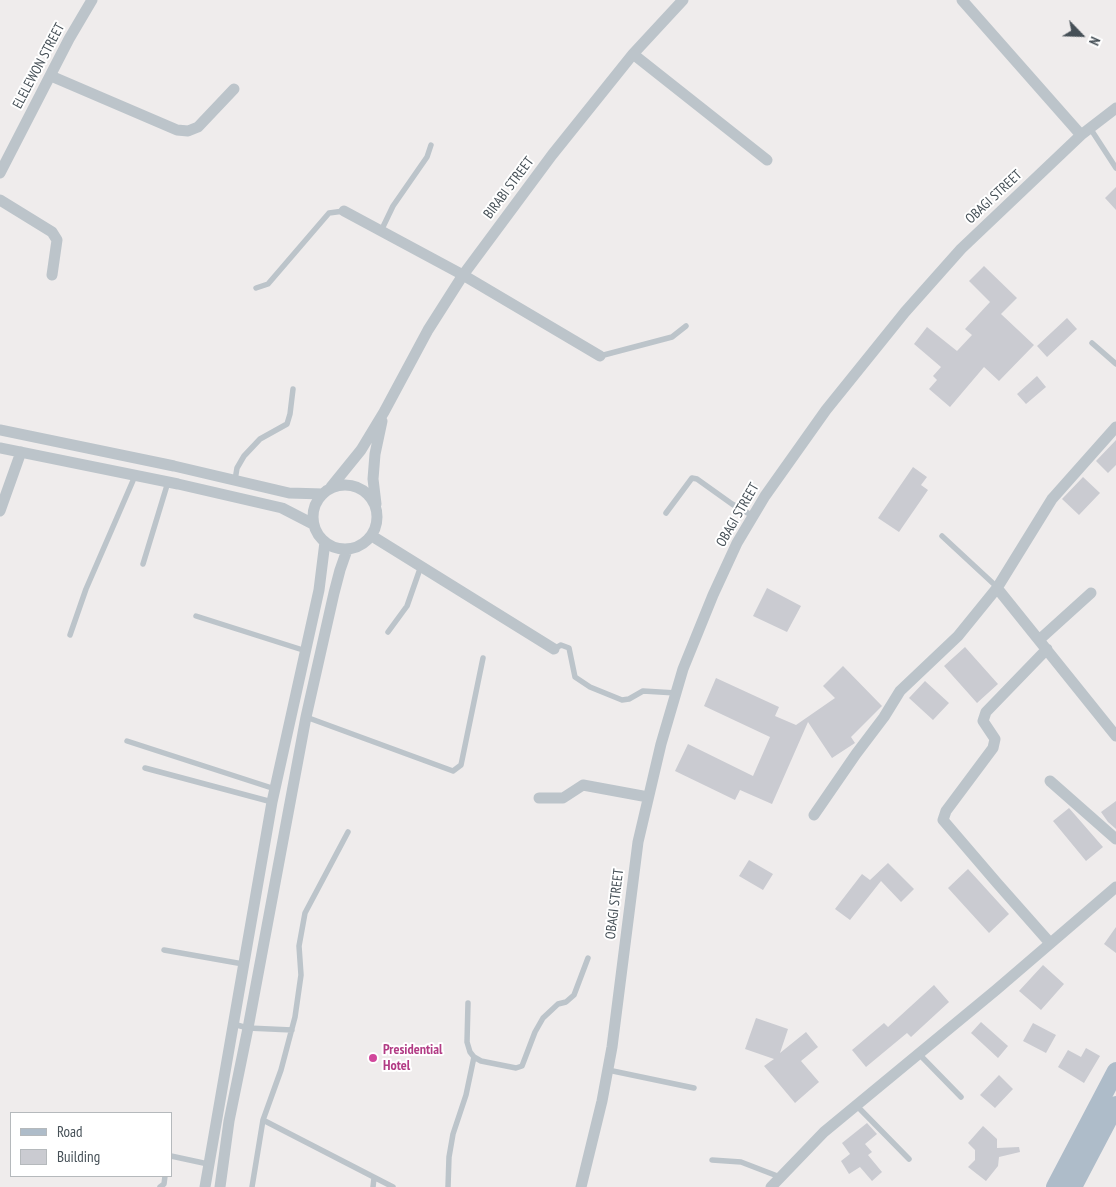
<!DOCTYPE html>
<html>
<head>
<meta charset="utf-8">
<style>
  body { margin:0 }
  #map { position:relative; width:1116px; height:1187px; overflow:hidden; background:#efecec; font-family:"PT Sans Narrow",sans-serif }
  canvas { display:block }
  .legend { position:absolute; left:10px; top:1112px; width:162px; height:65px; box-sizing:border-box; background:#fff; border:1px solid #b5b9bc; margin:0; padding:6px 9px; list-style:none; font-size:15px; color:#465057 }
  .legend li { display:flex; align-items:center; gap:10px; height:25px }
  .legend b { width:25px; border:1px solid #b5b9bc }
  .north { position:absolute; left:1056px; top:10px; width:50px; height:50px; -webkit-text-stroke:4px #fff; paint-order:stroke; rotate:114deg; font-size:14px; font-weight:700; line-height:20px; text-align:center; color:#465057 }
  .north::after { content:''; display:block; margin:auto; width:18px; height:22px; background:#465057; clip-path:polygon(50% 0,100% 100%,50% 72%,0 100%) }
</style>
</head>
<body>
<div id="map">
<canvas width="1116" height="1187"></canvas>
<ul class="legend">
<li><b style="height:6px;background:#aebcc9"></b>Road</li>
<li><b style="height:14px;background:#cacbd1"></b>Building</li>
</ul>
<div class="north">N</div>
</div>
<script>
const ctx = document.querySelector('canvas').getContext('2d');
ctx.lineJoin = 'round';
function fill(path, color) { ctx.fillStyle = color; ctx.fill(path, 'evenodd'); }
const toPath = rows => new Path2D(rows.map(r => 'M' + r).join(''));
function trace(path, color, width, dash) { ctx.strokeStyle = color; ctx.lineWidth = width; ctx.lineCap = dash ? 'butt' : 'round'; ctx.setLineDash(dash || []); ctx.stroke(path); }
function label(font, color, halo, rows, align = 'center') {
  ctx.font = font + ' "PT Sans Narrow",sans-serif'; ctx.lineWidth = 4; ctx.setLineDash([]); ctx.textBaseline = 'middle'; ctx.strokeStyle = halo; ctx.fillStyle = color; for (const [text, x, y, turn = 0] of rows) {
    ctx.save(); ctx.translate(x, y); ctx.rotate((+turn || 0) * Math.PI / 180); ctx.textAlign = isNaN(turn) ? turn : align; if (halo) ctx.strokeText(text, 0, 0); ctx.fillText(text, 0, 0); ctx.restore();
  }
}
fill(toPath([
  [1116,187,1116,210,1105,198],
  [984,266,1017,298,1001,314,1034,345,999,381,984,367,950,407,929,389,937,380,933,376,941,367,914,344,927,327,957,351,972,335,965,329,990,302,969,281],
  [1067,318,1077,329,1047,357,1037,346],
  [1037,376,1046,387,1026,404,1017,394],
  [1116,440,1116,465,1108,473,1096,461],
  [913,467,927,477,921,485,928,490,899,532,878,518],
  [1083,477,1100,493,1079,515,1062,499],
  [767,588,801,606,787,632,753,616],
  [965,647,998,684,977,703,944,666],
  [843,666,882,706,851,737,855,743,832,758,808,722,772,804,740,790,735,800,675,771,688,744,753,776,770,737,704,706,716,678,779,707,775,716,796,725,835,698,823,686],
  [925,681,949,703,933,720,909,698],
  [1116,801,1116,829,1108,822,1101,812],
  [1069,808,1103,847,1086,861,1053,821],
  [749,860,773,874,763,890,739,876],
  [888,863,914,889,901,902,881,881,850,920,835,909,862,874,870,880],
  [968,869,1009,914,989,933,948,888],
  [1116,927,1116,953,1104,944],
  [1043,965,1064,984,1041,1010,1019,991],
  [934,985,949,1002,911,1037,907,1033,866,1067,852,1050,884,1023,888,1027],
  [756,1018,788,1029,780,1053,806,1032,818,1047,801,1061,819,1082,795,1103,764,1066,774,1059,745,1049],
  [981,1022,1008,1046,998,1058,971,1033],
  [1033,1023,1056,1035,1046,1053,1023,1041],
  [1086,1048,1100,1056,1084,1083,1058,1067,1068,1050,1081,1057],
  [999,1075,1013,1089,995,1108,980,1095],
  [867,1123,877,1134,865,1144,872,1152,868,1155,882,1172,872,1181,860,1167,849,1174,841,1161,850,1154,842,1143],
  [983,1126,997,1139,997,1148,1019,1147,1020,1152,999,1157,998,1166,986,1181,968,1167,975,1160,975,1150,968,1143]
]), '#cacbd1');
trace(toPath([
  [1090,128,1116,168],
  [381,231,393,206,427,157,431,145],
  [256,288,268,284,329,213,344,211],
  [1092,343,1116,364],
  [600,356,672,337,686,326],
  [235,480,237,468,244,456,260,439,287,424,290,414,293,389],
  [666,513,692,478,697,479,732,504,753,516],
  [942,536,997,587],
  [143,564,168,482],
  [196,616,306,651],
  [388,632,407,606,421,566],
  [70,635,86,589,135,476],
  [554,649,561,645,569,648,575,677,590,687,622,700,629,699,643,691,676,693],
  [306,717,453,771,461,765,483,658],
  [127,741,275,789],
  [145,768,272,802],
  [164,950,243,964],
  [468,1003,467,1042,470,1052,474,1057,481,1061,516,1068,522,1066,535,1032,543,1018,558,1004,566,1002,574,995,588,958],
  [233,1024,248,1028,292,1030],
  [918,1053,961,1097],
  [608,1070,694,1088],
  [856,1105,909,1159],
  [263,1120,393,1187],
  [171,1156,208,1164],
  [712,1160,741,1162,780,1177],
  [160,1187,164,1184,165,1176],
  [252,1187,263,1120,281,1070,295,1017,301,975,299,946,305,913,348,832],
  [373,1187,374,1178],
  [448,1187,449,1157,453,1134,466,1095,474,1057]
]), '#bcc4ca', 5.5);
trace(toPath([
  [633,54,767,160],
  [51,76,177,130,188,131,198,127,234,89],
  [1081,135,1116,108],
  [0,173,69,39,92,0],
  [0,200,52,232,57,240,52,275],
  [344,211,463,275,600,356],
  [0,430,174,466,289,493,323,494],
  [0,448,178,484,282,508,313,524],
  '313 517a32 32 0 1 1 64 0a32 32 0 1 1-64 0Z',
  [331,487,361,450,384,412,428,330,463,275,552,155,633,54,683,0],
  [376,504,373,479,375,454,382,421],
  [0,511,21,452],
  [372,536,554,649],
  [997,588,1116,736],
  [1039,640,1091,593],
  [1047,649,986,712,983,721,995,739,993,748,946,811,943,820,997,883,1050,943],
  [1050,781,1116,839],
  [539,798,563,798,583,785,648,797],
  [814,815,856,754,884,717,900,691,958,636,997,588,1052,499,1116,427],
  [205,1187,272,802,319,590,325,542],
  [220,1187,229,1121,248,1028,306,717,334,593,340,570,347,550],
  [581,1187,602,1101,612,1047,638,842,661,744,683,669,713,595,737,543,765,496,826,410,905,312,961,249,1081,135,962,0],
  [771,1187,824,1132,996,990,1116,887]
]), '#bcc4ca', 11);
trace(toPath([
  [1055,1187,1116,1071],
  [1073,1187,1116,1105]
]), '#aebcc9', 18);
for (const [x, y, r, color] of [
  [373,1058,5,"#d1479c"]
]) { const dot = new Path2D(); dot.arc(x, y, r, 0, 2 * Math.PI); ctx.fillStyle = color; ctx.fill(dot); trace(dot, '#fff', 2); }
label('14px', '#465057', '#fff', [
  ["ELELEWON STREET",39,66,-62],
  ["BIRABI STREET",509,188,-53],
  ["OBAGI STREET",994,197,-43],
  ["OBAGI STREET",738,515,-60],
  ["OBAGI STREET",615,904,-83]
]);
label('bold 14px', '#b23c85', '#fff', [
  ["Presidential",383,1050],
  ["Hotel",383,1066]
], 'left');
</script>
</body>
</html>
